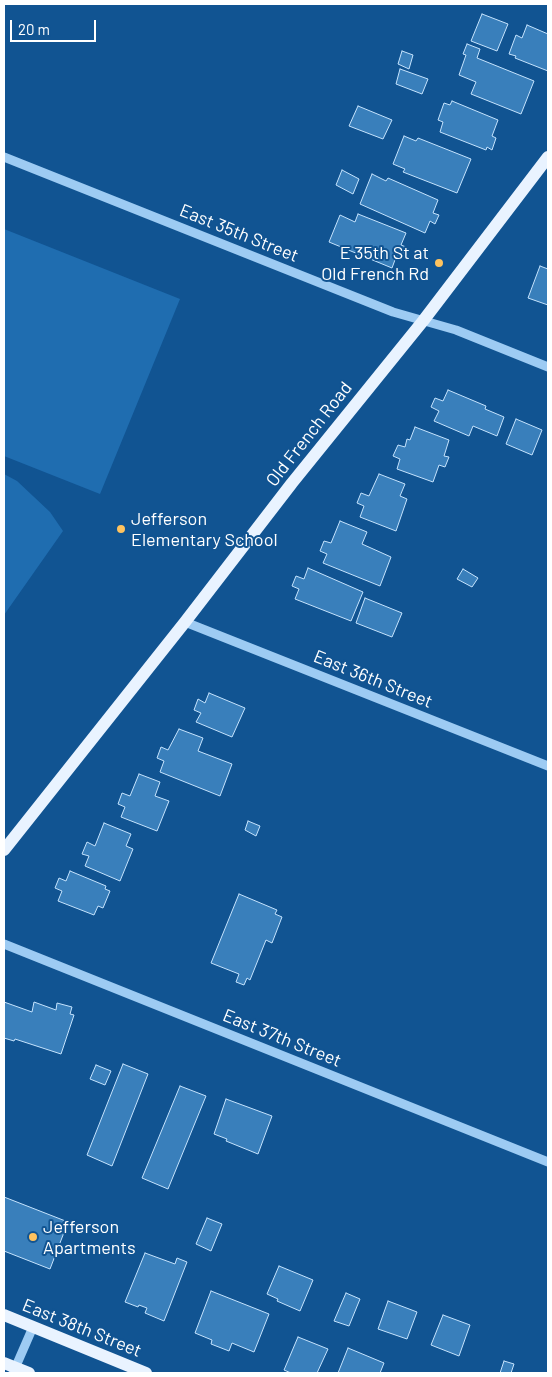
<!DOCTYPE html>
<html>
<head>
<meta charset="utf-8">
<style>
  body { margin:0 }
  #map { position:relative; width:552px; height:1377px; overflow:hidden; background:#115492; font-family:Barlow,sans-serif }
  canvas { display:block }
  .frame { position:absolute; inset:0; border:5px solid #fff; pointer-events:none }
  .scale { position:absolute; left:10px; top:20px; width:86px; height:22px; box-sizing:border-box; border:2px solid #fff; border-top:0; padding-left:6px; font-size:15px; line-height:18px; white-space:nowrap; color:#fff; -webkit-text-stroke:4px #115492; paint-order:stroke }
</style>
</head>
<body>
<div id="map">
<canvas width="552" height="1377"></canvas>
<div class="frame"></div>
<div class="scale">20 m</div>
</div>
<script>
const ctx = document.querySelector('canvas').getContext('2d');
ctx.lineJoin = 'round';
function fill(path, color) { ctx.fillStyle = color; ctx.fill(path, 'evenodd'); }
const toPath = rows => new Path2D(rows.map(r => 'M' + r).join(''));
function trace(path, color, width, dash) { ctx.strokeStyle = color; ctx.lineWidth = width; ctx.lineCap = dash ? 'butt' : 'round'; ctx.setLineDash(dash || []); ctx.stroke(path); }
function label(font, color, halo, rows, align = 'center') {
  ctx.font = font + ' Barlow,sans-serif'; ctx.lineWidth = 4; ctx.setLineDash([]); ctx.textBaseline = 'middle'; ctx.strokeStyle = halo; ctx.fillStyle = color; for (const [text, x, y, turn = 0] of rows) {
    ctx.save(); ctx.translate(x, y); ctx.rotate((+turn || 0) * Math.PI / 180); ctx.textAlign = isNaN(turn) ? turn : align; if (halo) ctx.strokeText(text, 0, 0); ctx.fillText(text, 0, 0); ctx.restore();
  }
}
fill(toPath([
  [4,229,180,299,100,494,4,456],
  [4,474,17,481,50,512,63,531,4,615]
]), '#1f6db0');
const building = toPath([
  [482,14,508,24,497,51,471,41,482,14],
  [527,25,548,34,548,71,515,58,516,56,509,54,516,35,522,38,527,25],
  [467,44,480,49,477,58,534,81,521,114,471,94,476,82,459,75,466,55,463,54,467,44],
  [402,51,413,55,409,69,398,64,402,51],
  [400,69,428,79,422,94,396,84,400,69],
  [452,101,498,120,492,136,496,138,492,150,487,147,486,150,440,132,443,122,438,120,444,103,450,105,452,101],
  [358,106,392,120,383,139,349,126,358,106],
  [404,136,416,141,418,138,471,159,457,193,403,172,405,169,393,164,404,136],
  [342,170,359,179,353,194,336,185,342,170],
  [372,174,386,181,388,178,438,200,433,213,439,215,435,224,430,221,425,233,360,204,372,174],
  [358,214,406,233,401,245,406,247,401,258,396,257,392,268,329,242,340,215,355,222,358,214],
  [540,266,548,269,548,305,528,298,540,266],
  [448,390,486,406,485,409,504,417,497,436,473,426,469,436,434,421,439,411,431,407,435,398,443,401,448,390],
  [516,419,542,430,532,455,506,444,516,419],
  [415,427,449,440,444,456,449,457,445,467,439,465,433,482,397,469,400,459,393,456,398,445,405,447,407,439,410,440,415,427],
  [379,474,405,484,400,496,407,499,396,531,360,517,364,506,357,503,361,493,369,496,379,474],
  [340,521,367,532,362,544,391,557,380,586,323,563,327,554,320,551,324,541,331,543,340,521],
  [308,568,363,592,351,621,295,599,299,589,292,586,296,576,304,579,308,568],
  [463,569,478,578,472,587,457,579,463,569],
  [365,598,402,613,392,637,356,623,365,598],
  [209,693,245,708,232,737,196,722,201,713,194,710,198,699,205,703,209,693],
  [179,729,203,738,198,751,232,764,220,796,160,772,164,761,157,758,161,747,168,750,179,729],
  [139,774,160,782,155,796,169,801,157,831,121,817,125,807,118,804,122,793,130,796,139,774],
  [248,821,260,826,256,836,245,830,248,821],
  [104,823,131,834,126,846,133,849,120,881,85,866,89,856,82,854,87,842,95,846,104,823],
  [70,871,106,886,105,889,110,891,103,908,98,906,94,915,58,901,62,891,55,888,59,878,66,881,70,871],
  [239,894,277,910,275,914,282,917,272,943,266,940,250,980,247,978,244,985,236,982,239,974,211,963,239,894],
  [4,1002,32,1012,34,1002,56,1010,57,1003,72,1007,70,1014,74,1015,61,1054,15,1039,14,1041,4,1038,4,1002],
  [123,1064,148,1074,112,1166,87,1155,123,1064],
  [96,1065,111,1071,105,1085,90,1079,96,1065],
  [180,1086,206,1096,168,1189,142,1178,180,1086],
  [226,1099,272,1116,258,1154,226,1141,227,1139,214,1134,226,1099],
  [4,1197,68,1222,50,1269,4,1251,4,1197],
  [207,1218,222,1224,211,1251,196,1244,207,1218],
  [145,1253,175,1264,177,1258,187,1262,164,1321,145,1313,147,1308,139,1305,138,1307,125,1302,145,1253],
  [279,1266,313,1280,300,1311,277,1301,278,1299,267,1294,279,1266],
  [211,1291,269,1314,254,1352,232,1343,229,1351,211,1344,212,1340,195,1333,211,1291],
  [346,1293,360,1299,349,1326,334,1321,346,1293],
  [388,1301,417,1312,407,1339,378,1329,388,1301],
  [443,1315,470,1325,459,1356,431,1345,443,1315],
  [298,1337,328,1349,317,1373,291,1373,284,1370,298,1337],
  [348,1348,384,1363,380,1373,338,1373,348,1348],
  [504,1361,514,1364,511,1373,500,1373,504,1361]
]);
fill(building, '#397fbb');
trace(building, '#c5e3fd', 1);
trace(toPath([
  [4,157,393,312,456,330,548,367],
  [185,622,548,766],
  [4,944,548,1162],
  [13,1373,33,1327]
]), '#9dcbf3', 9);
trace(toPath([
  [4,850,185,622,292,483,423,321,548,157],
  [4,1315,146,1373],
  [4,1363,29,1373]
]), '#e9f3ff', 12);
for (const [x, y, r, color] of [
  [439,263,5,"#ffc35f"],
  [121,529,5,"#ffc35f"],
  [33,1237,5,"#ffc35f"]
]) { const dot = new Path2D(); dot.arc(x, y, r, 0, 2 * Math.PI); ctx.fillStyle = color; ctx.fill(dot); trace(dot, '#115492', 2); }
label('18px', '#fff', '#115492', [
  ["East 35th Street",239,233,22],
  ["Old French Road",309,434,-52],
  ["East 36th Street",373,679,22],
  ["East 37th Street",282,1038,22],
  ["East 38th Street",82,1328,22]
]);
label('18px', '#fff', '#115492', [
  ["E 35th St at",429,253,"right"],
  ["Old French Rd",429,274,"right"],
  ["Jefferson",131,519],
  ["Elementary School",131,540],
  ["Jefferson",43,1227],
  ["Apartments",43,1248]
], 'left');
</script>
</body>
</html>
